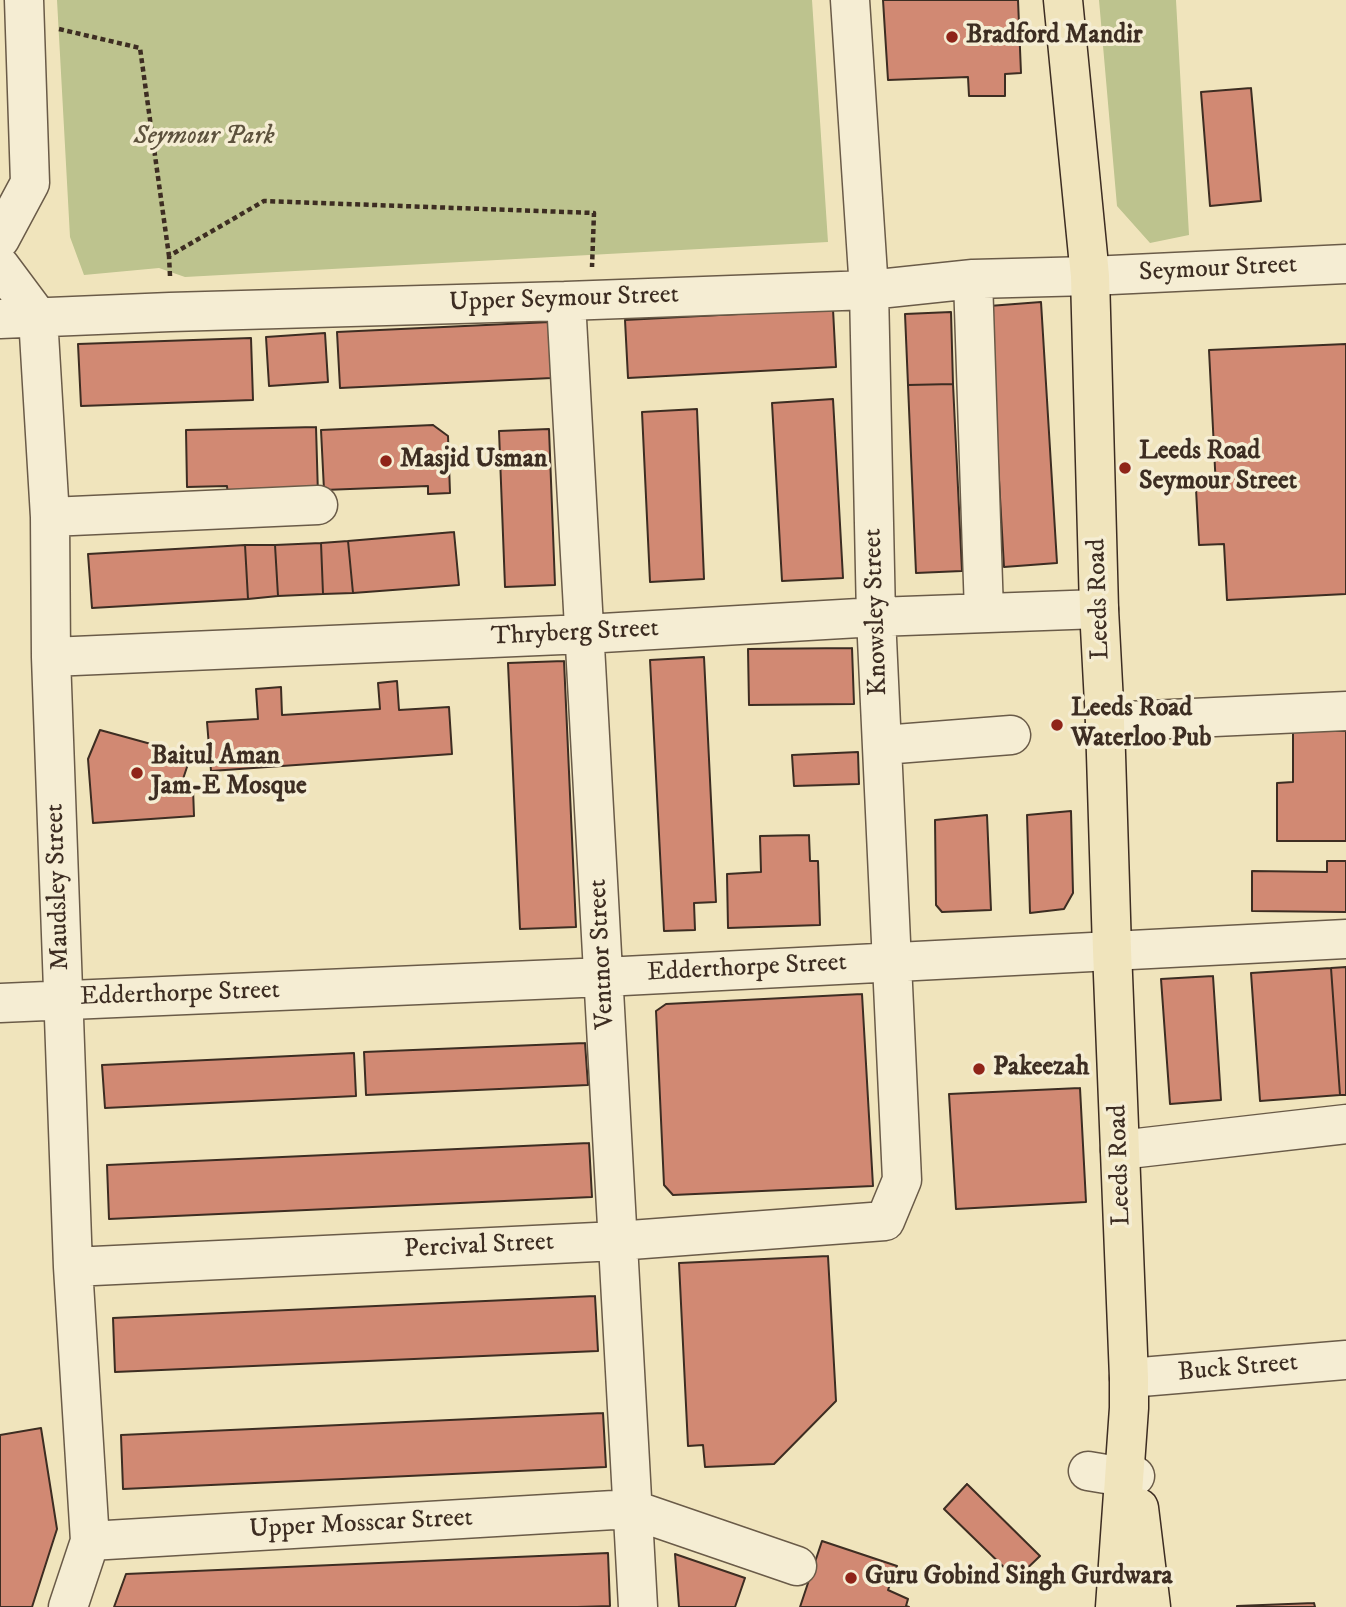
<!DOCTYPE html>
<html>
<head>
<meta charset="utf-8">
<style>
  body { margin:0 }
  canvas { display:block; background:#f0e4bc }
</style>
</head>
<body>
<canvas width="1346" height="1607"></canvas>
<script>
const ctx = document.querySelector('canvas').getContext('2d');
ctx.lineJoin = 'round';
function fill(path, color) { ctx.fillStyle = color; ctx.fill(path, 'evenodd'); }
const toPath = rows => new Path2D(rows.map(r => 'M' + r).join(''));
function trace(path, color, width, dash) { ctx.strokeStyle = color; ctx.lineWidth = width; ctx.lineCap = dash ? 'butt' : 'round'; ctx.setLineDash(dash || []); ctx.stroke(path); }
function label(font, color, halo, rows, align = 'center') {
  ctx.font = font + ' "IM FELL DW Pica",serif'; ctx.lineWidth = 7; ctx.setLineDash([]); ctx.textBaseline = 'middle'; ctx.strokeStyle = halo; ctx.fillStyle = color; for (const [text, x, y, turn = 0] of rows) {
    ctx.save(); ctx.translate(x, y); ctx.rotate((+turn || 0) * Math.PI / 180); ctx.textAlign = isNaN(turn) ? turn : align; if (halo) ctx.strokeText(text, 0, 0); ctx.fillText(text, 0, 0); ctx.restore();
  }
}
fill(toPath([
  [57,0,812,0,828,242,185,277,159,268,84,275,70,237],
  [1099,0,1176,0,1189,235,1150,243,1117,206]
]), '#bdc38e');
const building = toPath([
  [883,0,1018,0,1021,73,1005,74,1005,96,969,96,968,77,888,80,883,0],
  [1251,88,1261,201,1210,206,1201,92,1251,88],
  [1041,302,1057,563,1004,567,989,306,1041,302],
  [833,309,836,367,628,378,625,320,833,309],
  [951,312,953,384,908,385,905,314,951,312],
  [550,322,552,378,340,388,337,332,550,322],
  [325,333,328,382,269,386,266,337,325,333],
  [251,338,253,400,81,406,78,344,251,338],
  [1346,344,1346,594,1227,600,1224,544,1199,545,1196,489,1216,488,1209,350,1346,344],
  [953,384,962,571,916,573,908,385,953,384],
  [833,399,843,578,782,581,772,403,833,399],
  [697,409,704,579,650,582,642,412,697,409],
  [433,425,448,436,450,493,428,494,428,486,324,490,321,430,433,425],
  [316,427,318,495,228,497,227,486,187,487,186,430,316,427],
  [549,429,555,585,505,587,499,431,549,429],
  [454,532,459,585,353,593,348,541,454,532],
  [348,541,353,593,323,594,321,543,348,541],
  [321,543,323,594,278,596,275,545,321,543],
  [245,545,275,545,278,596,248,599,245,545],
  [245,545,248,599,92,608,88,554,245,545],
  [852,648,854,704,749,705,748,649,852,648],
  [704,657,716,902,694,903,695,930,664,931,650,660,704,657],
  [564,661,576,927,520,929,508,663,564,661],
  [397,681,399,710,449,707,452,754,211,771,207,722,258,719,256,689,281,687,282,715,380,709,378,683,397,681],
  [100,730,191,755,180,788,193,788,194,816,93,823,88,759,100,730],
  [1293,731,1346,731,1346,841,1277,841,1277,783,1293,782,1293,731],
  [858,752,859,784,794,786,792,755,858,752],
  [1071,811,1073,893,1064,909,1030,913,1027,815,1071,811],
  [987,815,991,910,942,912,936,905,935,820,987,815],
  [809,835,810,861,818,861,820,925,728,928,727,874,761,872,760,836,809,835],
  [1327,861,1346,861,1346,912,1252,911,1252,871,1327,872,1327,861],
  [1346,967,1346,1095,1340,1095,1331,968,1346,967],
  [1331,968,1340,1095,1260,1101,1251,973,1331,968],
  [1213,976,1221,1100,1170,1104,1161,979,1213,976],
  [862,994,873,1186,673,1195,664,1185,656,1011,666,1004,862,994],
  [585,1043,588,1085,366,1095,364,1052,585,1043],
  [354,1053,356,1096,105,1108,102,1065,354,1053],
  [1080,1088,1086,1202,956,1209,949,1094,1080,1088],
  [589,1143,592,1197,109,1219,107,1165,589,1143],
  [828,1256,836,1401,774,1464,705,1467,703,1445,688,1446,679,1263,828,1256],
  [595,1296,598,1351,115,1372,113,1318,595,1296],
  [603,1413,606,1467,123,1489,121,1435,603,1413],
  [41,1428,57,1529,32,1607,0,1607,0,1435,41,1428],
  [967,1484,1040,1556,1016,1579,944,1509,967,1484],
  [822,1541,897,1566,888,1590,908,1599,906,1606,909,1607,800,1607,822,1541],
  [608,1553,610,1606,577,1607,114,1607,126,1574,608,1553],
  [675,1554,745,1578,735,1607,679,1607,675,1554],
  [1314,1603,1315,1607,1237,1607,1237,1606,1314,1603]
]);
fill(building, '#d18973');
trace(building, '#3d2d22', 2);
const minor = toPath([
  [0,239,30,183,24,0],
  [0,266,38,317],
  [973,279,984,613],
  [566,301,638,1607],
  [38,317,50,517,51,657,73,1267,90,1541,68,1607],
  [0,319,170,312,566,301,869,290,973,279,1090,276,1346,264],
  [50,517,318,505],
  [51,657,585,634,876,617,1099,609],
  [1105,722,1346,711],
  [883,745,1011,735],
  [0,1003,604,977,1346,939],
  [1120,1150,1346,1124],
  [73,1267,617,1241,885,1221,902,1180,876,617,869,290,850,0],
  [1129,1378,1346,1360],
  [1088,1471,1124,1477,1135,1476],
  [90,1541,631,1509,797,1566]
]);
const major = toPath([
  [1063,0,1090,276,1099,609,1105,722,1112,950,1129,1378,1129,1408,1115,1607],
  [1139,1508,1151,1607]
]);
trace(minor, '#6a5b48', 41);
trace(major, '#3d2d22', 41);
trace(toPath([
  [59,29,140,48,169,256],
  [170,276,169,256,264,201,594,213,592,267]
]), '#3d2d22', 4.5, [5, 3.5]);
trace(minor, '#f5edd3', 38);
trace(major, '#f0e4bc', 38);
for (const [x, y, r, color] of [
  [952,37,7,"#8f2418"],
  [386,461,7,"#8f2418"],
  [1125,468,7,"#8f2418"],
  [1057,725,7,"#8f2418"],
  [137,773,7,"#8f2418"],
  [979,1069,7,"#8f2418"],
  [851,1578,7,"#8f2418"]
]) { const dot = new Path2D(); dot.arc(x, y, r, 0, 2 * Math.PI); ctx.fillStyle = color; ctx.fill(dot); trace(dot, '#f5edd3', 2.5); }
label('bold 26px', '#3d2d22', '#f5edd3', [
  ["Bradford Mandir",966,37],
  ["Leeds Road",1139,453],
  ["Seymour Street",1139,483],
  ["Masjid Usman",400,461],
  ["Leeds Road",1071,710],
  ["Waterloo Pub",1071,740],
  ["Baitul Aman",151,758],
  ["Jam-E Mosque",151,788],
  ["Pakeezah",993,1069],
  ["Guru Gobind Singh Gurdwara",865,1578]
], 'left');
label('italic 26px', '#5d523d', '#f5edd3', [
  ["Seymour Park",204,138]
]);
label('26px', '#3d2d22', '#f5edd3', [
  ["Seymour Street",1218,270,-3],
  ["Upper Seymour Street",564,300,-2],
  ["Leeds Road",1100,599,-92],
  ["Knowsley Street",877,612,-92],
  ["Thryberg Street",575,634,-3],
  ["Maudsley Street",59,887,-92],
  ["Ventnor Street",603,954,-93],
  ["Edderthorpe Street",747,969,-3],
  ["Edderthorpe Street",180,995,-2],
  ["Leeds Road",1121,1165,-92],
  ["Percival Street",479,1247,-3],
  ["Buck Street",1238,1369,-5],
  ["Upper Mosscar Street",361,1525,-3]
]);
</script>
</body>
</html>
